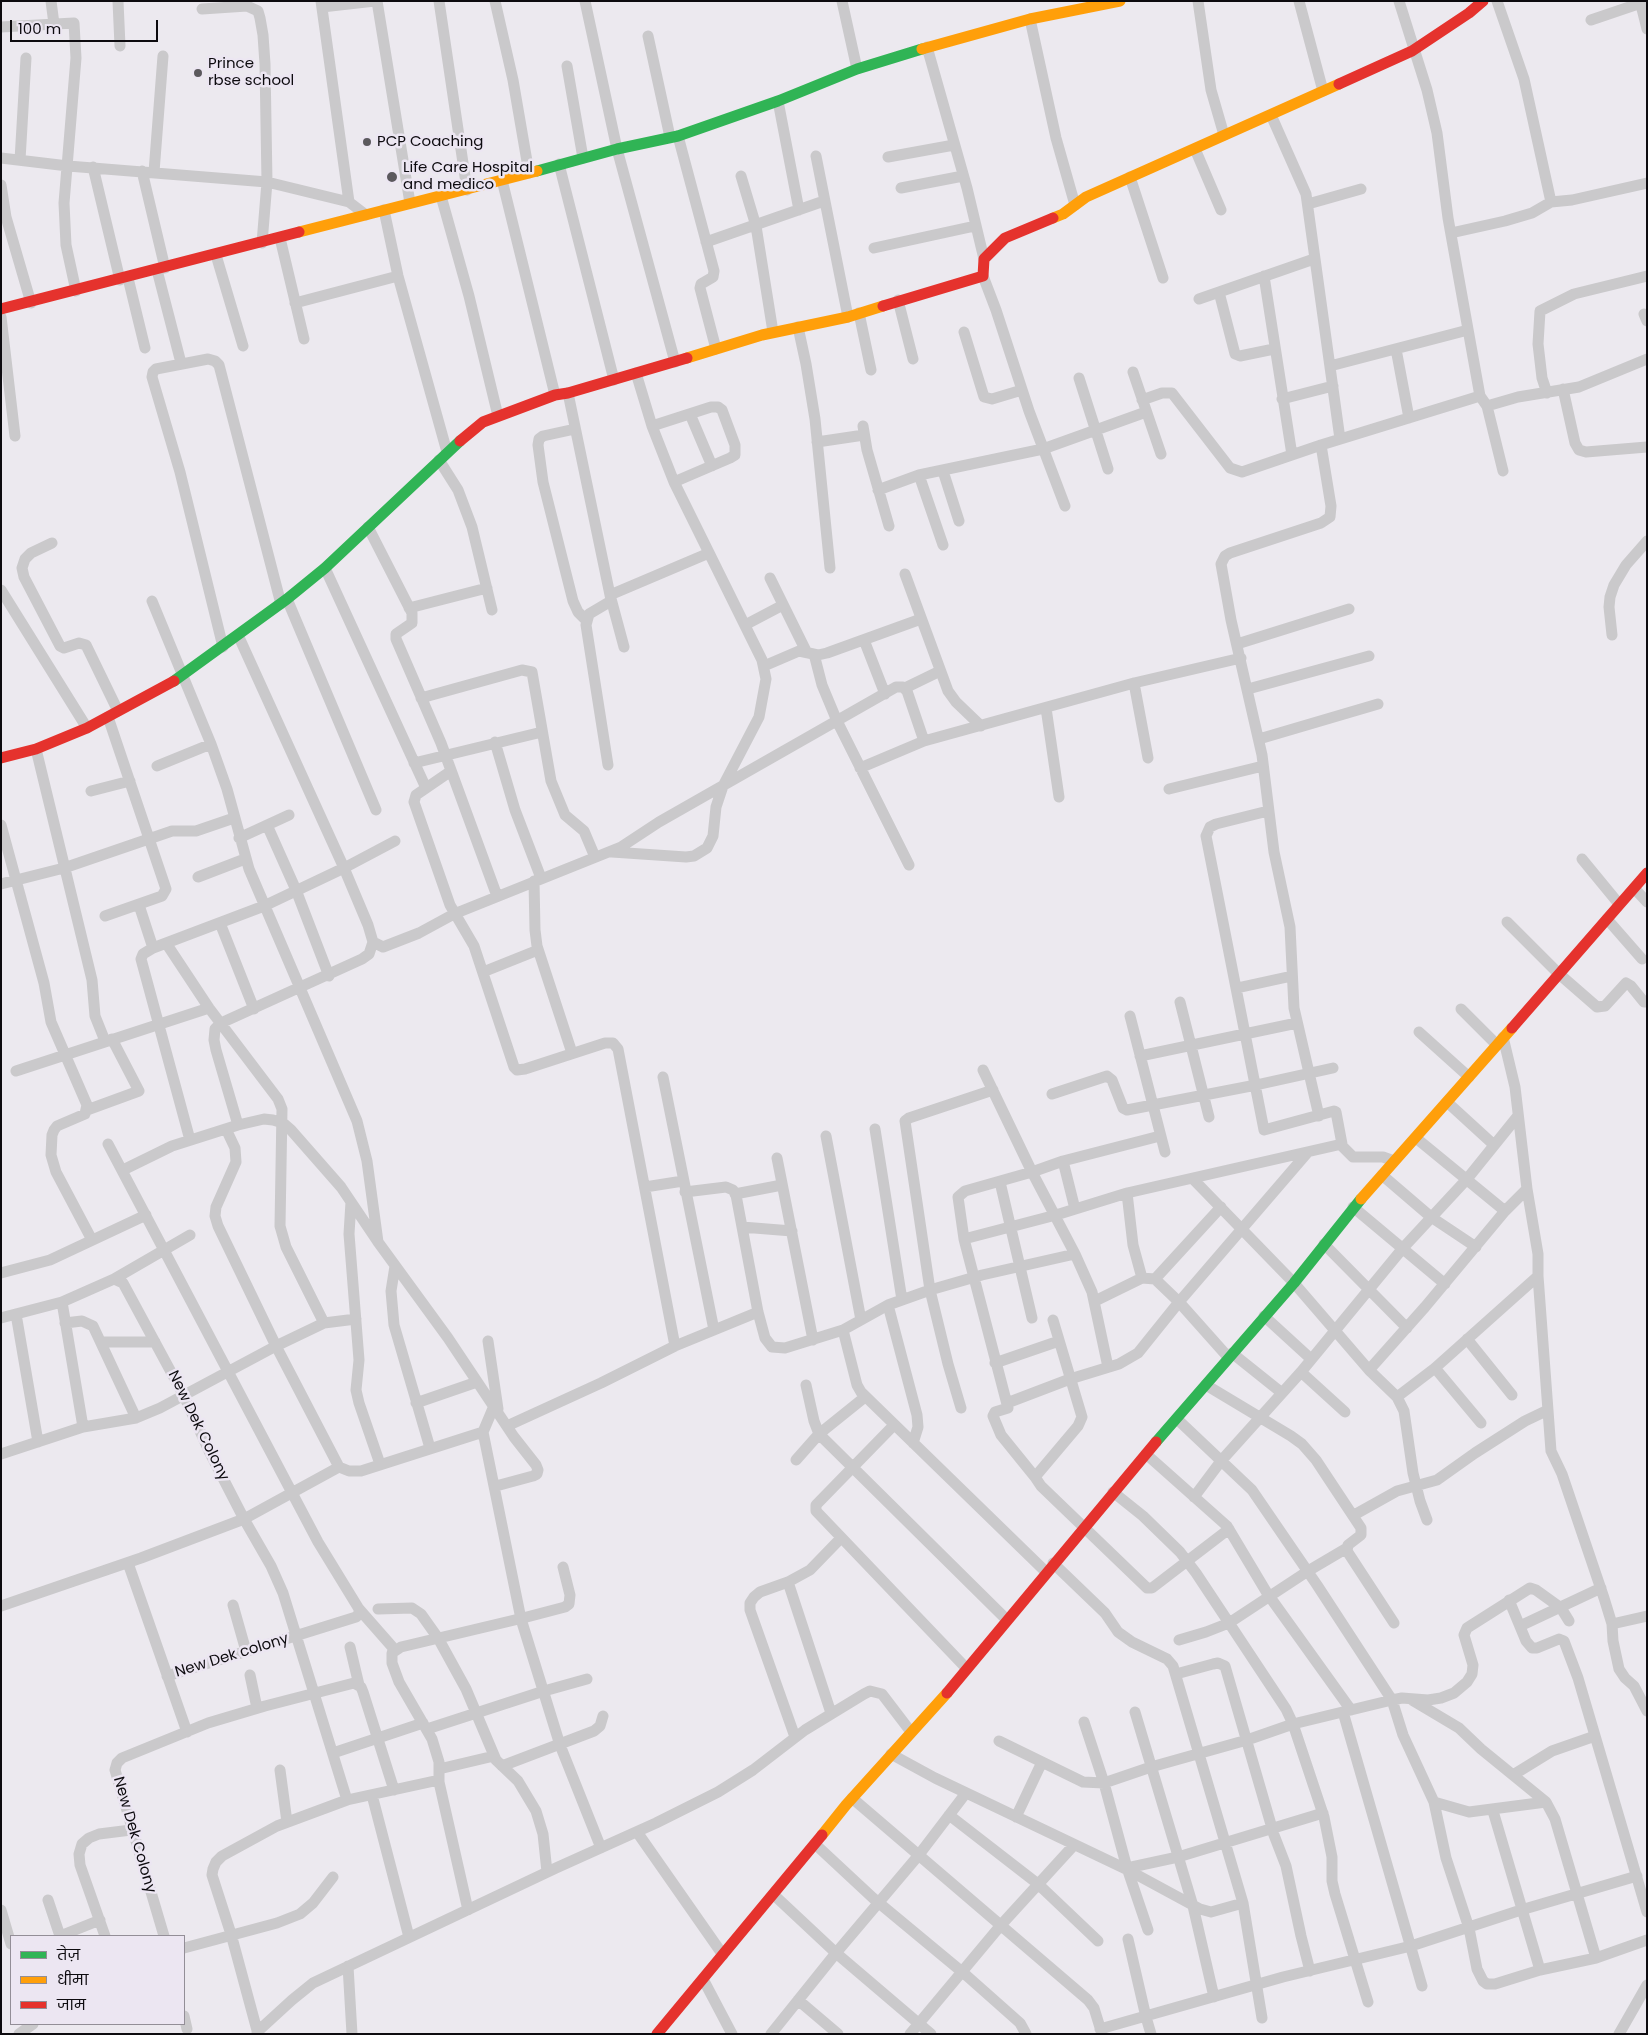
<!DOCTYPE html>
<html>
<head>
<meta charset="utf-8">
<style>
  body { margin:0 }
  #map { position:relative; width:1648px; height:2035px; overflow:hidden; background:#ece9ef; font-family:Poppins,"Noto Sans Devanagari",sans-serif }
  canvas { display:block }
  .frame { position:absolute; inset:0; border:2px solid #0d0b0f; pointer-events:none }
  .legend { position:absolute; left:10px; top:1935px; width:175px; height:90px; box-sizing:border-box; background:#ece6f2; border:1px solid #938e97; margin:0; padding:6px 9px; list-style:none; font-size:15px; color:#0d0b0f }
  .legend li { display:flex; align-items:center; gap:10px; height:25px }
  .legend b { width:25px; border:1px solid #938e97 }
  .scale { position:absolute; left:10px; top:20px; width:148px; height:22px; box-sizing:border-box; border:2px solid #0d0b0f; border-top:0; padding-left:6px; font-size:15px; line-height:18px; white-space:nowrap; color:#0d0b0f; -webkit-text-stroke:4px #ece6f2; paint-order:stroke }
</style>
</head>
<body>
<div id="map">
<canvas width="1648" height="2035"></canvas>
<div class="frame"></div>
<ul class="legend">
<li><b style="height:6px;background:#30b455"></b>तेज़</li>
<li><b style="height:6px;background:#ff9f0a"></b>धीमा</li>
<li><b style="height:6px;background:#e5322d"></b>जाम</li>
</ul>
<div class="scale">100 m</div>
</div>
<script>
const ctx = document.querySelector('canvas').getContext('2d');
ctx.lineJoin = 'round';
const toPath = rows => new Path2D(rows.map(r => 'M' + r).join(''));
function trace(path, color, width, dash) { ctx.strokeStyle = color; ctx.lineWidth = width; ctx.lineCap = dash ? 'butt' : 'round'; ctx.setLineDash(dash || []); ctx.stroke(path); }
function label(font, color, halo, rows, align = 'center') {
  ctx.font = font + ' Poppins,sans-serif'; ctx.lineWidth = 5; ctx.setLineDash([]); ctx.textBaseline = 'middle'; ctx.strokeStyle = halo; ctx.fillStyle = color; for (const [text, x, y, turn = 0] of rows) {
    ctx.save(); ctx.translate(x, y); ctx.rotate((+turn || 0) * Math.PI / 180); ctx.textAlign = isNaN(turn) ? turn : align; if (halo) ctx.strokeText(text, 0, 0); ctx.fillText(text, 0, 0); ctx.restore();
  }
}
trace(toPath([
  [51,1,54,24],
  [118,1,120,46],
  [321,1,349,202],
  [377,1,410,203],
  [439,1,467,190],
  [495,1,513,80,529,173],
  [585,1,617,149,675,362],
  [842,1,857,69],
  [1198,1,1211,90,1224,135],
  [1299,1,1323,91],
  [1399,1,1427,90,1437,133,1448,218,1480,396,1487,406,1503,471],
  [1497,1,1524,79,1551,202],
  [1640,1,1647,29],
  [322,7,375,1],
  [202,9,247,6,258,11,260,18,263,35,265,64,267,182,262,243],
  [1030,19,1056,138,1075,205],
  [1591,20,1641,3],
  [1,27,74,23,76,58,64,203,66,245,76,291],
  [648,36,670,137],
  [927,47,967,188,984,259],
  [567,66,583,158],
  [778,101,799,210],
  [1271,115,1306,194,1340,439],
  [678,136,714,271,713,277,701,284,700,288,716,349],
  [1195,149,1221,210],
  [816,156,848,317],
  [888,157,954,145],
  [1,158,68,166,267,182,349,202,366,215],
  [20,160,26,58],
  [559,164,614,380],
  [93,167,120,280],
  [142,171,165,268],
  [154,172,163,56],
  [741,176,756,226,773,332],
  [1130,177,1163,278],
  [502,180,555,395],
  [1,185,6,217,31,303],
  [901,188,963,176],
  [441,196,469,296,498,416],
  [1308,204,1361,189],
  [384,210,398,276,447,452],
  [1451,233,1505,221,1532,213,1551,202,1572,200,1647,183],
  [280,238,304,339],
  [706,242,824,201],
  [874,248,975,226],
  [216,255,243,346],
  [157,270,181,363],
  [983,276,996,310,1029,411,1065,506],
  [1264,276,1292,455],
  [128,278,145,348],
  [1219,292,1235,354,1240,356,1274,349],
  [1199,299,1314,259],
  [898,300,913,359],
  [295,303,398,276],
  [859,313,871,370],
  [1644,314,1647,321],
  [1,317,15,436],
  [798,327,806,364,815,419,830,568],
  [964,332,984,397,992,399,1022,390],
  [1396,349,1409,418],
  [1330,366,1468,330],
  [1133,372,1161,454],
  [1079,378,1108,469],
  [1563,389,1575,443,1579,450,1586,452,1647,447],
  [568,393,610,595,624,647],
  [1547,393,1542,378,1538,344,1540,311,1574,294,1647,276],
  [1282,399,1333,386],
  [1142,400,1162,393,1172,393,1230,468,1242,472,1321,445,1480,396],
  [1487,406,1518,397,1579,387,1647,359],
  [690,414,712,466],
  [652,426,711,407,718,407,722,410,735,445,735,455,730,458,674,482],
  [863,426,867,450,889,526],
  [575,429,543,436,539,439,538,445,543,482,573,601,578,612,586,620],
  [817,442,864,435],
  [439,460,458,490,472,527,492,610],
  [943,471,959,521],
  [919,475,943,545],
  [878,490,919,475,1043,449,1146,412],
  [368,527,412,613,412,623,396,634,396,639,441,743,497,896],
  [52,543,31,553,25,559,22,568,24,577,60,646,64,648,79,643,86,645,118,711],
  [325,568,426,788],
  [905,574,948,691,956,702,981,726],
  [770,578,806,651],
  [1,590,87,728],
  [610,595,709,553],
  [287,599,376,810],
  [152,601,211,744,227,789,249,869,357,1121,367,1161,378,1242],
  [409,608,487,588],
  [745,625,783,605],
  [238,635,344,868,368,925,373,942,369,954,362,959,221,1023,215,1029,214,1040,216,1050,238,1125],
  [1612,635,1609,607,1610,597,1614,585,1626,565,1647,541],
  [864,640,885,694],
  [1237,644,1349,609],
  [223,647,180,472,152,377,153,372,156,369,208,359,215,361,219,365,281,604],
  [814,654,822,685,837,721,909,865],
  [764,666,799,651,818,655,827,653,921,619],
  [1134,683,1148,758],
  [905,688,940,671],
  [1248,689,1369,656],
  [421,698,522,670,532,672,551,781,565,815,584,831,595,857],
  [1046,708,1059,797],
  [1259,739,1378,704],
  [495,742,515,810,541,878],
  [36,749,92,980,95,1016,105,1041],
  [414,763,542,732],
  [608,765,586,625,589,614,611,601],
  [157,766,211,744],
  [860,768,924,741,1134,683,1241,658],
  [451,771,416,795,414,802,450,905,474,946,514,1067,517,1070,525,1069,605,1043,613,1043,618,1049,675,1346],
  [1169,789,1263,766],
  [91,791,130,781],
  [1,825,44,983,51,1022,87,1105,85,1114,57,1126,54,1130,52,1135,51,1155,56,1172,92,1240],
  [267,825,296,890,329,976],
  [239,838,289,815],
  [612,852,686,857,694,856,707,848,713,836,716,807,723,786,759,717,766,679,762,660,674,482,652,426,636,373],
  [1582,859,1619,904],
  [198,877,245,859],
  [534,881,535,930,537,946,572,1053],
  [1,884,64,868,172,831,196,831,234,818],
  [1634,888,1647,902],
  [139,905,153,948],
  [105,916,162,896,166,889,108,717],
  [1607,919,1642,959],
  [1507,922,1558,973,1597,1007,1605,1006,1626,983,1631,986,1644,1002,1647,1002],
  [220,923,254,1009],
  [373,942,383,947,419,933,454,914,621,847,659,822,896,687,903,687,907,691,924,741],
  [166,943,209,1008,278,1099,282,1109,280,1226,286,1247,324,1323],
  [483,972,538,950],
  [1237,988,1292,976],
  [1180,1002,1209,1117],
  [1461,1009,1497,1045],
  [1130,1016,1165,1152],
  [1419,1032,1469,1077],
  [1503,1037,1515,1087,1527,1189,1538,1254,1538,1276,1551,1451,1562,1474,1604,1598,1612,1624,1613,1641,1619,1669,1625,1678,1634,1686,1647,1711],
  [1140,1056,1297,1023],
  [983,1070,1032,1172,1075,1254,1092,1292,1108,1367],
  [16,1071,209,1008],
  [663,1077,714,1330],
  [993,1090,909,1118,905,1121,930,1290,982,1275,1075,1254],
  [1052,1094,1107,1076,1112,1080,1123,1108,1127,1110,1256,1085,1333,1068],
  [1447,1102,1494,1145],
  [87,1110,139,1091,112,1039],
  [1319,1116,1294,1008,1290,927,1274,852,1262,755,1231,620,1221,564,1225,556,1230,553,1321,523,1330,517,1331,506,1321,445],
  [875,1129,902,1300],
  [826,1136,861,1320],
  [1416,1138,1505,1211],
  [190,1140,141,959,143,954,153,948,264,906,344,868,395,841],
  [108,1144,318,1542,359,1609,359,1614,356,1617,167,1676],
  [1341,1145,1353,1157,1383,1157,1394,1161],
  [777,1158,813,1340],
  [1063,1161,1075,1209],
  [123,1170,172,1146,238,1125,264,1119,273,1120,283,1123,291,1130,341,1187,378,1242,448,1338,514,1437,536,1465,538,1470,537,1474,533,1476,496,1486],
  [1382,1175,1431,1217,1476,1247],
  [1193,1179,1294,1283,1369,1370,1397,1397,1404,1411,1413,1473,1420,1501,1427,1520],
  [1000,1182,1032,1318],
  [645,1187,683,1181],
  [685,1192,726,1187,733,1190,736,1195,758,1312,765,1338,772,1347,785,1348,843,1330,888,1305,930,1290,948,1364,961,1408],
  [1127,1193,1133,1245,1142,1278],
  [735,1194,782,1185],
  [351,1202,349,1234,359,1360,356,1390,359,1403,380,1464],
  [1353,1207,1445,1284],
  [742,1227,792,1231],
  [964,1239,1056,1215,1127,1193,1342,1144,1336,1112,1334,1111,1264,1130,1206,836,1210,827,1216,824,1268,811],
  [1324,1244,1407,1328],
  [395,1266,391,1291,394,1325,430,1448],
  [1,1273,50,1260,146,1215],
  [114,1279,190,1235],
  [1155,1279,1221,1207],
  [1095,1301,1142,1278,1155,1279,1179,1302,1228,1357],
  [62,1302,83,1427],
  [888,1305,917,1415,918,1427,913,1443],
  [16,1314,38,1442],
  [1264,1316,1311,1359],
  [1,1318,62,1302,114,1279,123,1283,184,1396,210,1453,244,1519,271,1566,283,1593,347,1800,277,1826,222,1856,216,1862,213,1869,212,1875,231,1934,258,2034],
  [1053,1320,1082,1417,1078,1426,1035,1477,1041,1486,1147,1588,1152,1588,1229,1529],
  [65,1323,82,1321,93,1326,136,1418],
  [843,1330,857,1385,861,1392,1046,1572],
  [1467,1339,1512,1395],
  [488,1341,498,1409],
  [101,1342,155,1342],
  [1232,1353,1282,1393],
  [995,1363,1059,1341],
  [1435,1368,1481,1423],
  [1369,1370,1425,1307,1505,1211,1527,1189],
  [1301,1372,1345,1412],
  [806,1385,814,1421,819,1434,824,1439,1007,1620],
  [1206,1385,1291,1436,1302,1444,1316,1460,1361,1528,1361,1535,1348,1545,1347,1551,1394,1623],
  [1397,1397,1435,1368,1538,1276],
  [416,1403,477,1382],
  [1007,1403,1070,1379,1119,1364,1138,1353,1179,1302,1308,1152],
  [494,1406,483,1432,521,1619,560,1745,601,1848],
  [1177,1419,1252,1490,1317,1585,1392,1700,1403,1735,1434,1802,1469,1812,1546,1802,1555,1819,1596,1958],
  [894,1425,816,1505,816,1511,967,1669],
  [507,1426,601,1383,675,1346,758,1312],
  [1,1454,83,1427,136,1418,160,1408,276,1346,324,1323,356,1319],
  [1146,1454,1227,1526,1267,1593,1351,1710],
  [796,1460,819,1434,865,1397],
  [339,1467,349,1471,361,1471,483,1432],
  [1035,1477,1001,1435,993,1416,995,1412,1008,1408,964,1239,958,1197,965,1191,1032,1172,1063,1161,1160,1136],
  [1113,1492,1143,1516,1180,1552,1196,1573,1286,1709,1293,1724,1324,1817,1332,1857,1332,1881,1335,1894,1368,2002],
  [1194,1497,1221,1461,1301,1372,1403,1248,1467,1179,1517,1117],
  [1354,1515,1397,1491,1437,1480,1475,1453,1525,1421,1548,1410],
  [128,1563,187,1732],
  [788,1582,760,1592,754,1597,750,1603,750,1610,795,1737],
  [1509,1600,1526,1641,1532,1648,1537,1648,1559,1639,1564,1641,1578,1678,1647,1912],
  [233,1605,246,1651],
  [1,1606,141,1558,244,1519,339,1467,276,1346,218,1226,215,1216,216,1207,236,1162,235,1148,226,1129],
  [359,1609,395,1650],
  [378,1609,412,1608,421,1614,438,1638,466,1689,496,1760,518,1781,536,1811,543,1834,547,1872],
  [1612,1624,1647,1616],
  [1520,1626,1601,1588],
  [1179,1640,1206,1632,1229,1623,1308,1571,1347,1548],
  [350,1647,359,1685],
  [1176,1674,1213,1664,1218,1663,1225,1666,1274,1835,1286,1866,1301,1936,1310,1971],
  [250,1675,257,1708],
  [1412,1700,1459,1728,1481,1749,1546,1802],
  [1135,1712,1193,1906,1214,1997],
  [1343,1712,1422,1986],
  [831,1713,788,1582,810,1570,841,1538],
  [1084,1722,1104,1783,1127,1868,1148,1930],
  [427,1729,544,1691,587,1679],
  [999,1741,1083,1782,1104,1783,1151,1767,1247,1740,1293,1724,1392,1700,1402,1698,1428,1700,1441,1698,1454,1693,1467,1682,1472,1674,1473,1665,1464,1635,1467,1628,1530,1588,1536,1590,1561,1608,1569,1621],
  [333,1753,423,1723],
  [891,1754,935,1778,1128,1870,1200,1909,1211,1912,1243,1903,1173,1666,1167,1659,1132,1642,1118,1632,1105,1613,1053,1563],
  [502,1766,594,1731,600,1726,603,1716],
  [439,1769,494,1756],
  [280,1770,287,1822],
  [1513,1775,1552,1751,1595,1736],
  [372,1795,409,1937],
  [852,1798,1088,2000,1094,2008,1102,2034],
  [347,1800,439,1780],
  [1434,1802,1446,1858,1469,1928,1477,1969,1483,1981,1487,1984,1495,1984,1540,1970,1596,1958,1647,1940],
  [1493,1811,1540,1970],
  [949,1815,1038,1884,1098,1941],
  [1016,1817,1042,1762],
  [637,1832,723,1955],
  [815,1844,873,1898,967,1976,1020,2023,1026,2034],
  [1127,1868,1178,1857,1323,1813],
  [774,1895,836,1953,931,2034],
  [48,1900,60,1936],
  [1243,1903,1262,2018],
  [1,1910,11,1944],
  [468,1910,439,1782,439,1762,432,1739,399,1682,392,1663,392,1653,401,1647,523,1618,565,1607,569,1604,570,1595,563,1567],
  [60,1936,100,1920],
  [105,1936,80,1865,79,1854,82,1844,89,1838,99,1834,131,1830],
  [164,1936,115,1770,117,1763,122,1758,208,1723,265,1706,354,1683,361,1687,363,1692,394,1790],
  [1128,1939,1146,2017,1151,2034],
  [184,1948,277,1923,300,1914,313,1903,333,1877],
  [348,1966,352,2034],
  [703,1979,732,2034],
  [798,2000,838,2034],
  [184,2016,187,2029],
  [1100,2029,1283,1977,1411,1946,1521,1910,1637,1876],
  [257,2032,292,2000,313,1983,556,1868,656,1823,718,1792,753,1770,805,1730,864,1694,870,1691,882,1694,911,1732],
  [19,2034,33,2024],
  [771,2034,836,1953,918,1856,966,1793],
  [910,2034,1001,1925,1074,1845],
  [1619,2034,1647,1985]
]), '#cac9cb', 11);
trace(toPath([
  [537,171,617,149,678,136,778,101,857,69,922,49],
  [174,681,287,599,325,568,460,441],
  [1156,1442,1294,1283,1361,1199]
]), '#30b455', 11);
trace(toPath([
  [922,49,1030,19,1120,1],
  [1053,218,1063,214,1086,197,1339,84],
  [299,232,537,171],
  [687,358,762,335,848,317,883,306],
  [1361,1199,1512,1028],
  [822,1835,846,1805,947,1693]
]), '#ff9f0a', 11);
trace(toPath([
  [1339,84,1412,51,1469,13,1483,1],
  [883,306,983,276,984,259,1005,238,1053,218],
  [1,309,299,232],
  [460,441,483,422,555,395,568,393,687,358],
  [1,758,36,749,87,728,174,681],
  [1512,1028,1647,873],
  [947,1693,1156,1442],
  [657,2034,822,1835]
]), '#e5322d', 11);
for (const [x, y, r, color] of [
  [198,73,5,"#5b595d"],
  [367,142,5,"#5b595d"],
  [392,177,6,"#5b595d"]
]) { const dot = new Path2D(); dot.arc(x, y, r, 0, 2 * Math.PI); ctx.fillStyle = color; ctx.fill(dot); trace(dot, '#ece6f2', 2); }
label('15px', '#0d0b0f', '#ece6f2', [
  ["Prince",208,64],
  ["rbse school",208,81],
  ["PCP Coaching",377,142],
  ["Life Care Hospital",403,168],
  ["and medico",403,185]
], 'left');
label('15px', '#0d0b0f', '#ece6f2', [
  ["New Dek Colony",198,1426,64],
  ["New Dek colony",232,1656,-17],
  ["New Dek Colony",134,1835,74]
]);
</script>
</body>
</html>
